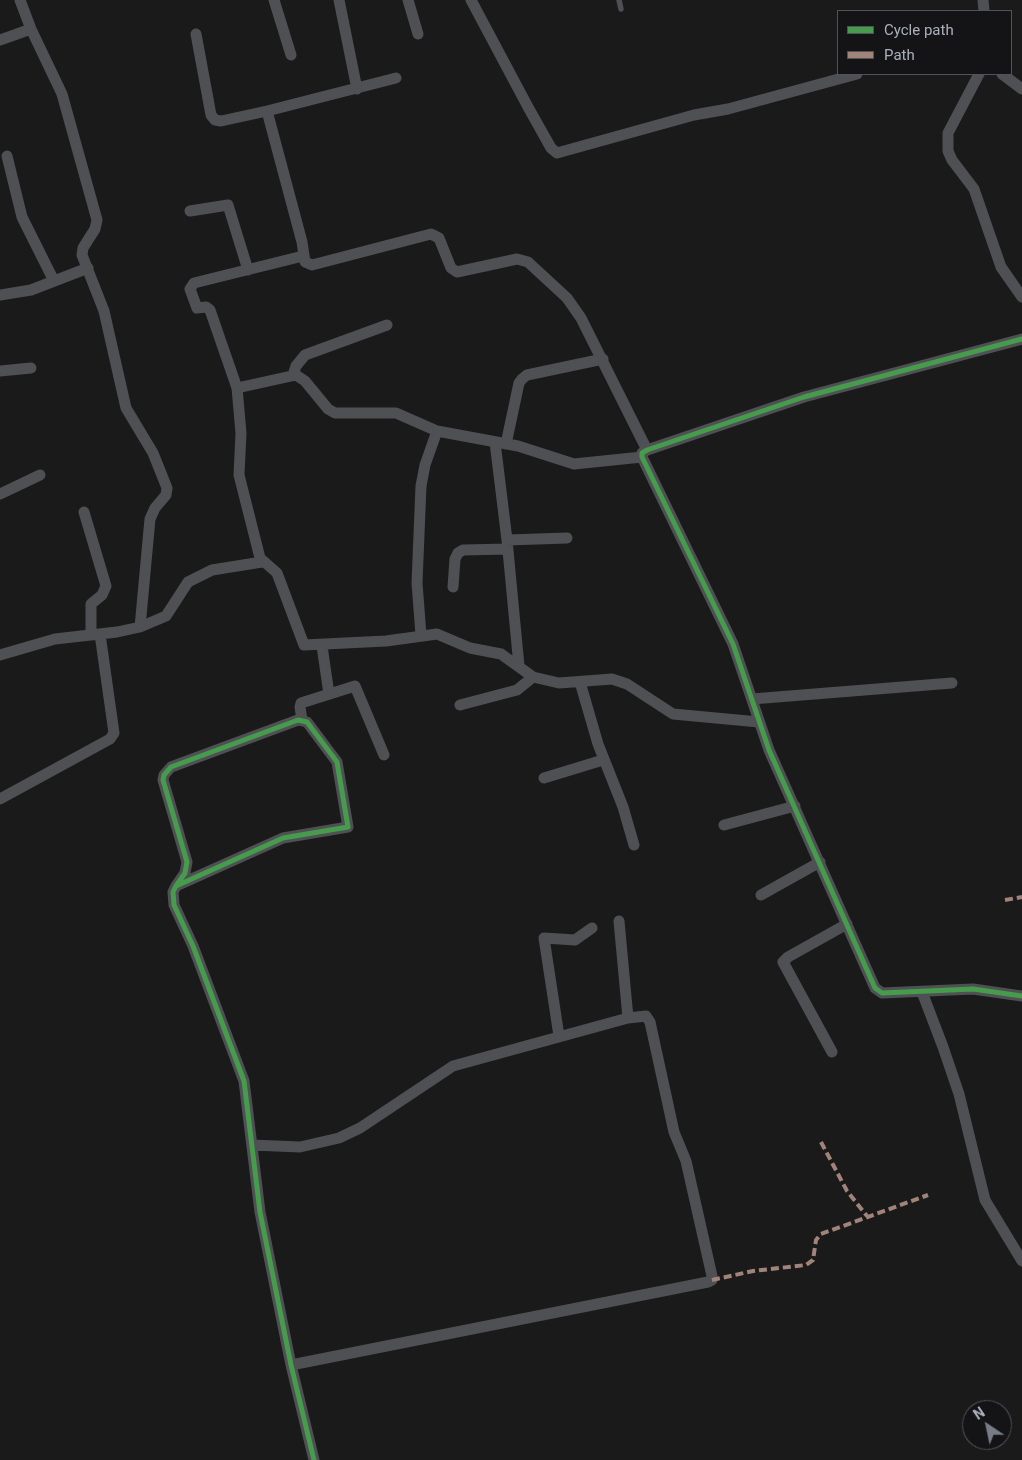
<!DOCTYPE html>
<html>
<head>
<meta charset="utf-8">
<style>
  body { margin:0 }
  #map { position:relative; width:1022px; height:1460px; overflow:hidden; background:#1a1a1b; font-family:Roboto,sans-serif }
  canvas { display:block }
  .legend { position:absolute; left:837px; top:10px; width:175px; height:65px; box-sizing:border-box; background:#141417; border:1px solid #505359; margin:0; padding:6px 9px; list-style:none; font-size:15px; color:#abb1bc }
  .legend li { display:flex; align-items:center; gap:10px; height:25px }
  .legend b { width:25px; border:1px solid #505359 }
  .north { position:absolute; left:962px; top:1400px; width:50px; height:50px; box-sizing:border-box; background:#141417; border:1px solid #505359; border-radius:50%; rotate:326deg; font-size:14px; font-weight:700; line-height:20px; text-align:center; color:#abb1bc }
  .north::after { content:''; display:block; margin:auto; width:18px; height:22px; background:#787c84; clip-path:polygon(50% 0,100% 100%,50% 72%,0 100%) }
</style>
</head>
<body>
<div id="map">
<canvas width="1022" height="1460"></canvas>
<ul class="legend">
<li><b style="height:6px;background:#469c4c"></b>Cycle path</li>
<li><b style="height:6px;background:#a18479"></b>Path</li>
</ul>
<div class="north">N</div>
</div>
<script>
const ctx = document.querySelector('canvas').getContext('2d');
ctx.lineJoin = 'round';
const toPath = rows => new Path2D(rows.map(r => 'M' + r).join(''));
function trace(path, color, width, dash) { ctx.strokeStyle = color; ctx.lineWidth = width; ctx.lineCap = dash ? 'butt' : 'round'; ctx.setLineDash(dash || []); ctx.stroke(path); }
trace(toPath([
  [619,0,621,9]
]), '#4e5054', 5.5);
trace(toPath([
  [20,0,31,29,62,94,97,220,95,229,83,248,82,255,104,311,126,408,153,453,167,488,166,495,155,508,150,519,140,627],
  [274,0,291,55],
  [339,0,357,89],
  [408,0,418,34],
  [471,0,528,107,551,148,557,153,694,115,728,109,857,74],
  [983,0,984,11],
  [196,34,211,115,215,120,221,121,267,111,396,78],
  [0,40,31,29],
  [979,74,948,133,948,151,952,160,974,189,1001,267,1022,297],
  [1002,74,1022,89],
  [267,111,302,242,305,262,312,265,431,234,439,238,451,268,457,272,517,259,528,262,567,298,581,318,647,450],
  [7,156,22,217,54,281],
  [190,211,228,205,248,270],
  [303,256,194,283,190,289,197,308,206,307,210,310,237,388,241,433,239,475,260,558,277,573,304,645,386,641,437,634,470,648,501,654,533,677,559,683,612,679,627,684,673,714,759,722],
  [0,295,31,290,88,268],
  [1022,339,804,397,647,450,642,453,642,457,733,644,769,750,875,988,882,993,973,989,1022,996],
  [0,371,31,368],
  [293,375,296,366,305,355,387,325],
  [237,388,296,375,305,381,328,409,335,413,396,413,437,431,518,446,574,464,642,457],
  [495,442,507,540,519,666],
  [506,444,519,383,522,379,527,375,603,359],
  [0,494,40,475],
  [84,512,106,586,102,595,91,604,91,635],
  [507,540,567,538],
  [453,587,455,559,458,553,463,550,508,549],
  [421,635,417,583,421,486,425,465,437,431],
  [322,646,329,694],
  [0,655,55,639,117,632,140,627,166,616,188,582,212,570,262,562],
  [580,682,598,744,623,807,634,845],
  [752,699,952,683],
  [460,705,517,690,533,677],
  [302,720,300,707,301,703,355,686,384,755],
  [544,778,603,760],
  [0,799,110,739,114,733,100,634],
  [724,825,795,806],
  [176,886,283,838,348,827,337,762,307,722,298,720,171,767,164,775,163,780,187,862,185,873,176,886,173,892,174,905,193,946,244,1081,260,1212,291,1365,314,1460],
  [761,895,820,862],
  [619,921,628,1018],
  [922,992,943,1047,959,1094,985,1200,1022,1261],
  [559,1036,544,938,575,940,592,928],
  [832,1052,783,962,788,957,847,924],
  [252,1145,300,1147,339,1138,360,1128,453,1066,628,1018,646,1016,650,1022,674,1132,686,1161,712,1276,712,1280,708,1282,291,1365]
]), '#4e5054', 11);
trace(toPath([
  [1005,900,1022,897],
  [821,1142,847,1191,867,1216],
  [712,1280,753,1271,806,1265,813,1260,816,1240,821,1234,928,1195]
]), '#a18479', 4, [8, 4]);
trace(toPath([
  [1022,339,804,397,647,450,642,453,642,457,733,644,769,750,875,988,882,993,973,989,1022,996],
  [176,886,283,838,348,827,337,762,307,722,298,720,171,767,164,775,163,780,187,862,185,873,176,886,173,892,174,905,193,946,244,1081,260,1212,291,1365,314,1460]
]), '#469c4c', 5);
</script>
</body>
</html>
